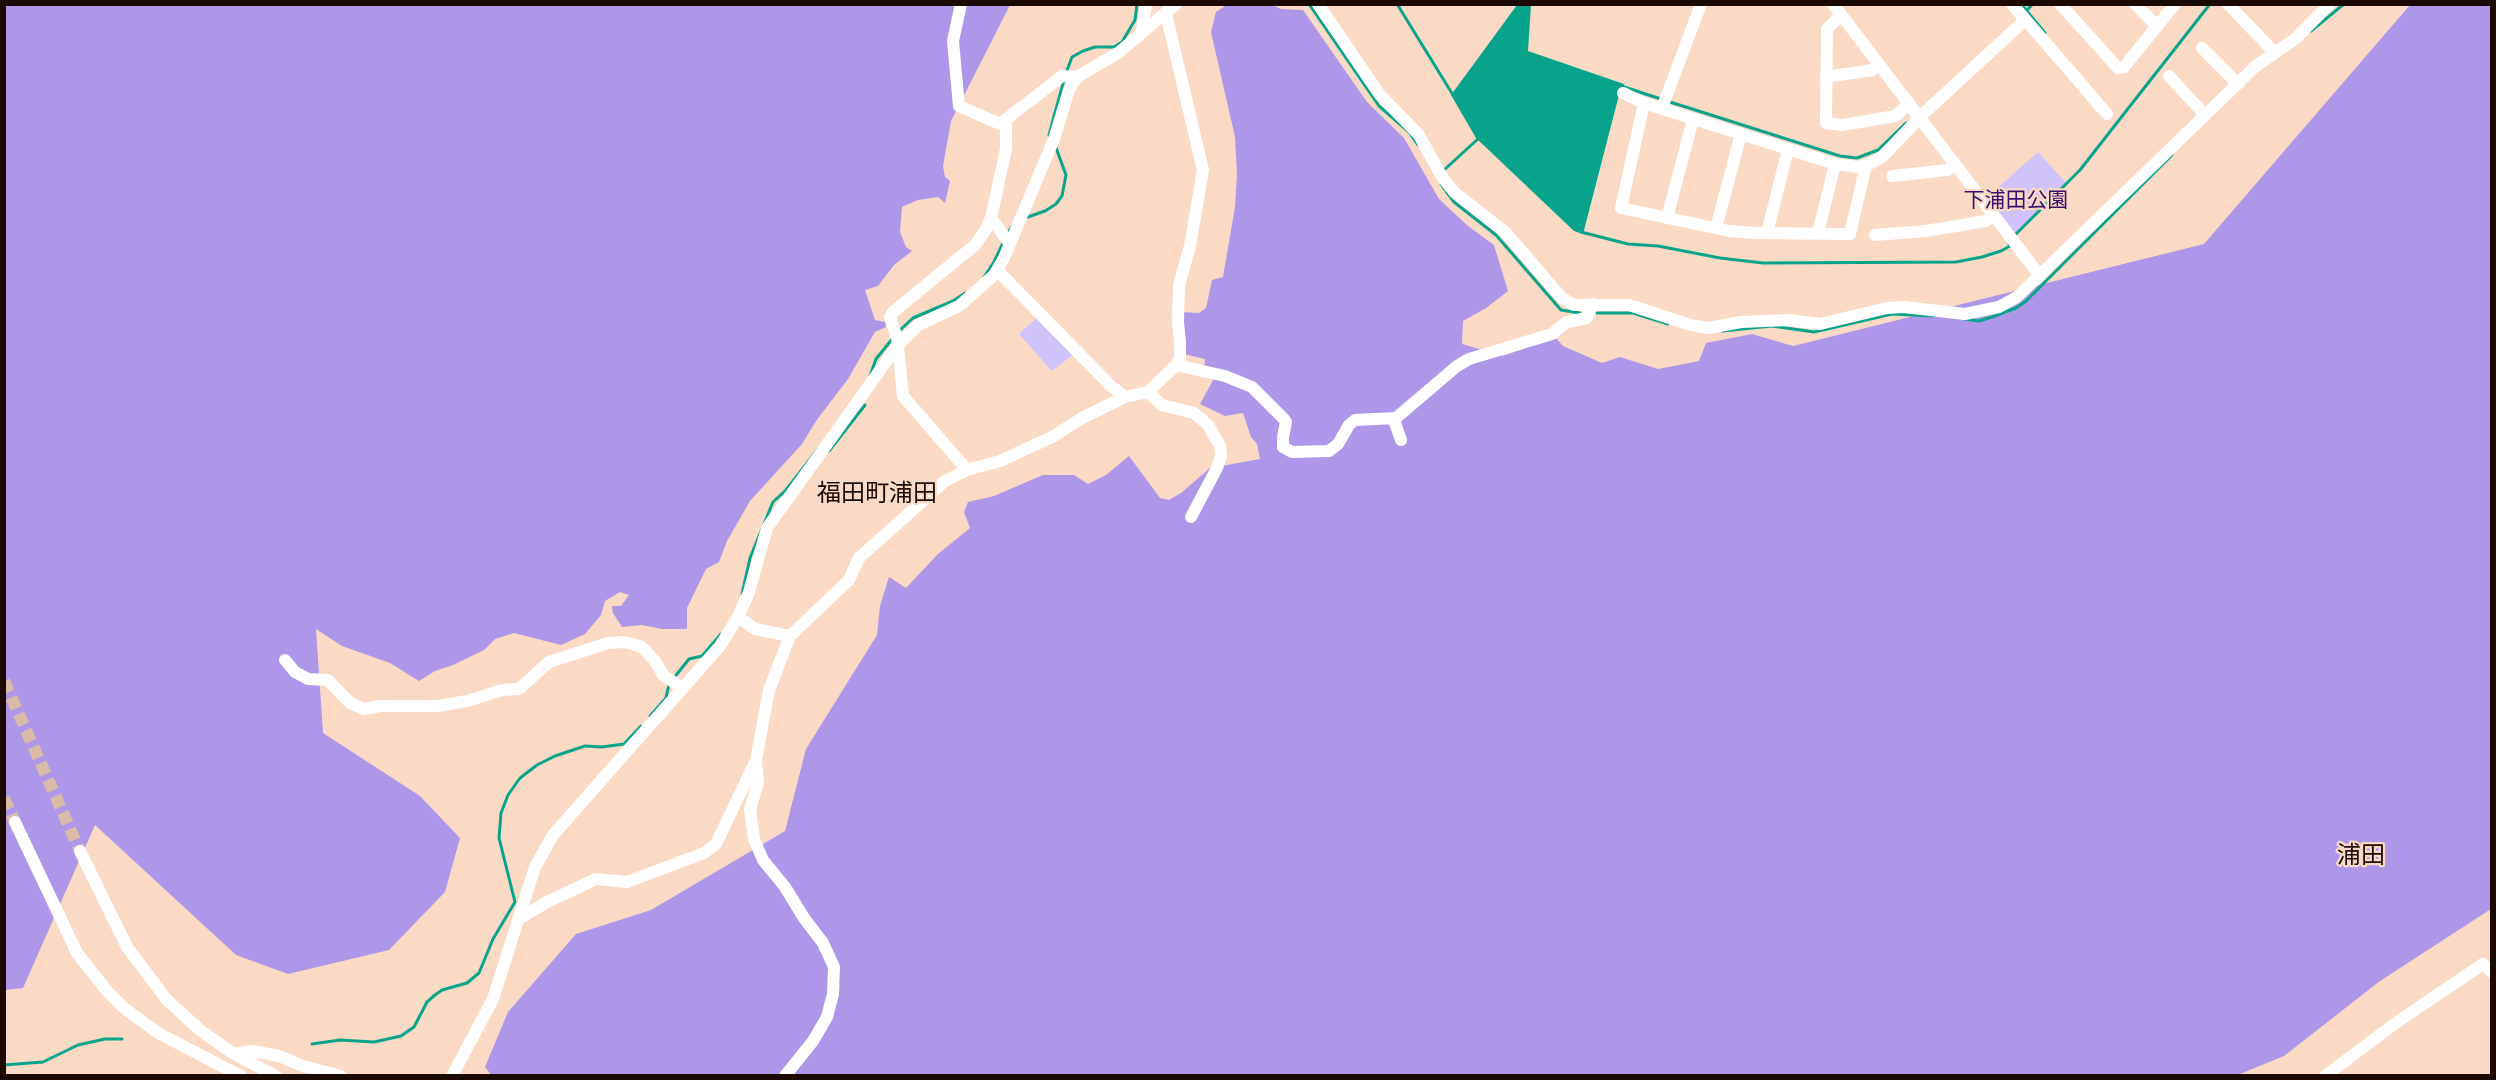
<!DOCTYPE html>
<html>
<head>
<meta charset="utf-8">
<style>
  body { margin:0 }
  #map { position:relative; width:2496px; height:1080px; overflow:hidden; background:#fadac4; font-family:Rubik,sans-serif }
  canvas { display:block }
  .frame { position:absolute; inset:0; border:6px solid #1b0a01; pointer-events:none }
</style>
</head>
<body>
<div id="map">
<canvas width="2496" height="1080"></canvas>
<div class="frame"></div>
</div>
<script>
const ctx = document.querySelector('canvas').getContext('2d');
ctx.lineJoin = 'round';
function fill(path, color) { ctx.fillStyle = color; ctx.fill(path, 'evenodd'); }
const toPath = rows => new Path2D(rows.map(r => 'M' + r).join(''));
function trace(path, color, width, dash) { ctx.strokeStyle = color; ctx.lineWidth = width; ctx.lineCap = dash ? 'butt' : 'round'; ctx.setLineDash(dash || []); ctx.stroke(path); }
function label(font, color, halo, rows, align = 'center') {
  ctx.font = font + ' Rubik,"Noto Sans JP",sans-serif'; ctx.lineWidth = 4.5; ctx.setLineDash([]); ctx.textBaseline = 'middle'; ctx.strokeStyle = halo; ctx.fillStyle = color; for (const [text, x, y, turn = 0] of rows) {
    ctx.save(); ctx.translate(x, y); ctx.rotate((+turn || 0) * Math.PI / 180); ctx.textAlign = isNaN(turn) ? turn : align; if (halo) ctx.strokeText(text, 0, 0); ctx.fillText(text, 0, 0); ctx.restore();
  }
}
fill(toPath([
  [2038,152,2066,183,2013,235,1986,198],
  [1039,316,1075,353,1052,371,1019,334]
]), '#d0c2fa');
fill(toPath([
  [1228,4,1272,5,1281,9,1303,10,1367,102,1404,138,1439,199,1468,226,1494,245,1508,291,1486,308,1463,321,1462,344,1503,356,1555,337,1563,346,1602,363,1620,357,1658,369,1699,361,1706,343,1752,334,1793,346,2204,244,2410,5,2491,5,2491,909,2380,981,2284,1056,2235,1076,492,1076,485,1067,508,1012,576,934,651,910,785,831,806,749,877,635,880,606,889,577,906,588,938,554,970,528,964,512,968,502,994,496,1043,475,1074,475,1088,484,1106,475,1129,456,1160,498,1169,500,1181,493,1210,468,1260,459,1257,444,1251,437,1243,413,1225,416,1200,404,1217,373,1204,368,1205,359,1184,354,1182,312,1199,313,1206,308,1212,280,1223,277,1235,207,1237,174,1235,137,1211,32,1216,12],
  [4,5,1010,5,951,121,943,166,945,177,950,181,945,203,938,197,918,200,902,207,900,232,906,247,912,251,894,265,878,286,865,290,875,320,885,322,886,327,875,332,848,379,816,421,802,444,750,501,727,541,719,562,706,569,687,608,687,629,662,629,642,625,622,627,613,613,612,606,621,606,629,595,620,592,605,601,601,615,585,634,561,645,514,633,495,639,484,650,453,665,435,671,419,681,390,663,342,646,316,629,323,733,420,796,460,838,445,892,389,950,288,974,236,955,95,825,23,988,5,990]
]), '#ae97e9');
fill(toPath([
  [1517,5,1531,5,1528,51,1624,84,1625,89,1619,95,1583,234,1574,231,1476,138,1451,95]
]), '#07a48b');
trace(toPath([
  [1309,4,1379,106,1409,132,1418,145],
  [1397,4,1453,95],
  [2021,4,2045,33],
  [2025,12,2033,4],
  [2311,31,2344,4],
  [1066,73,1072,57,1083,51,1095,47,1114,47,1122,42,1135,20,1137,4],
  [1621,86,1661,99],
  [1667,101,1840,156,1857,158,1878,150,1906,123],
  [1050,137,1049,135,1064,80],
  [1444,170,1479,138],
  [1441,184,1454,202,1496,235,1561,310,1580,313],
  [1025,218,1045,211,1056,204,1062,196,1066,175,1055,145],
  [1581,232,1628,244,1658,246,1720,258,1763,263,1956,262,1982,257,2001,251,2010,246,2009,244],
  [1006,235,1016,221],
  [2013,237,2080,170,2210,4],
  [984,277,994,262,1004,241],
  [1597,313,1633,313,1668,324],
  [1965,319,1979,321,1992,317,2016,308,2026,301,2172,155],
  [899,331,913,318,953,301,965,293],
  [1722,331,1772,326,1814,332,1892,314,1934,316],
  [870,376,876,359,893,338],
  [827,451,829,451,865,405],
  [742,594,750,558,773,502,786,490,818,449],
  [673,679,689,659,702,656,721,634],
  [650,716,666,698,669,684],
  [312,1044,340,1040,374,1042,401,1036,414,1027,427,1002,435,995,442,990,467,983,479,973,493,939,515,902,499,838,501,813,508,795,520,778,537,765,555,756,585,746,602,747,624,744,641,726],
  [4,1065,43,1062,78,1045,105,1039,122,1039]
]), '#07a48b', 3);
trace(toPath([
  [4,681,80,851],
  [4,798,15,822]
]), '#d9bba7', 12, [12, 6]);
trace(toPath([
  [961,4,953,41,959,106,1000,124,1062,76,1077,77],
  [1318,4,1380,95,1419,135,1442,177,1454,192,1505,232,1562,298,1574,305,1629,305,1691,325,1709,328,1741,322,1789,320,1820,324,1887,308,1904,307,1965,314,1999,307,2017,297,2256,66,2295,39,2330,4],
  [1833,4,2040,276],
  [2012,4,2107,114],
  [2060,4,2118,68,2124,67,2175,4],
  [2135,4,2157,26],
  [2228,4,2275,53],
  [1841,15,1827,29,1826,123,1842,125,1896,116,1909,103],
  [1142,31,1146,4],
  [2202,48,2238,84],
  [2169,76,2205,115],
  [1826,77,1872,70,1879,65],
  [1623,93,1644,103,1788,149,1835,164,1858,167,1871,163,1883,156,1923,114,2025,20],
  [1644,103,1621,208,1729,231,1755,233,1850,234,1866,165],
  [1662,108,1701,4],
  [1892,176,1948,170,1955,164],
  [991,218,1010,244],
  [1667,218,1693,119],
  [1716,228,1741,134],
  [1767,233,1788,149],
  [1818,233,1835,164],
  [1875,235,1926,231,1986,221,1994,215],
  [997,270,1111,386,1125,397],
  [1176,365,1225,376,1252,387,1284,419,1286,422,1283,437,1283,447,1292,452,1329,451,1338,444,1349,425,1355,420,1396,418,1395,423,1401,440],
  [1148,392,1162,405,1194,413,1208,425,1220,446,1221,456,1217,468,1191,517],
  [1396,418,1457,366,1469,359,1552,334,1567,322,1587,318,1593,304],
  [967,470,903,396,897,338,890,317,893,312,975,245,985,231,991,218,1006,149,1006,120],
  [738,617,755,629,790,636],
  [285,660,295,672,308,679,328,680,350,703,364,709,380,706,437,706,467,701,502,690,519,689,549,662,608,643,625,642,642,647,655,661,663,675,682,688],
  [756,761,758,782,750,810,754,839,763,860,785,887,804,918,823,943,834,967,833,994,827,1017,813,1041,785,1076],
  [15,822,77,953,107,991,124,1008,158,1033,241,1076],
  [80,851,127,947,167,1000,201,1031,234,1054,276,1076],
  [520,918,547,902,596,879,627,882,704,853,716,844,756,760,769,690,790,636,849,580,859,558,945,481,967,470,1000,461,1054,436,1082,418,1125,397,1148,392,1176,365,1180,358,1180,342,1178,322,1179,285,1190,246,1203,170,1166,14],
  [234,1054,252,1051,279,1056,303,1066,341,1076],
  [452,1076,493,999,535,867,553,835,720,646,738,617,749,592,767,528,898,345,918,325,959,306,994,275,1004,258,1054,139,1069,90,1077,77,1118,53,1176,4],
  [2325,1076,2397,1022,2483,964,2492,972]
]), '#fff', 12);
label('21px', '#3a0e6f', '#fadac4', [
  ["下浦田公園",2016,201]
]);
label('24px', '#1b0a01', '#fadac4', [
  ["福田町浦田",877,494],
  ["浦田",2361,856]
]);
</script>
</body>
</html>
